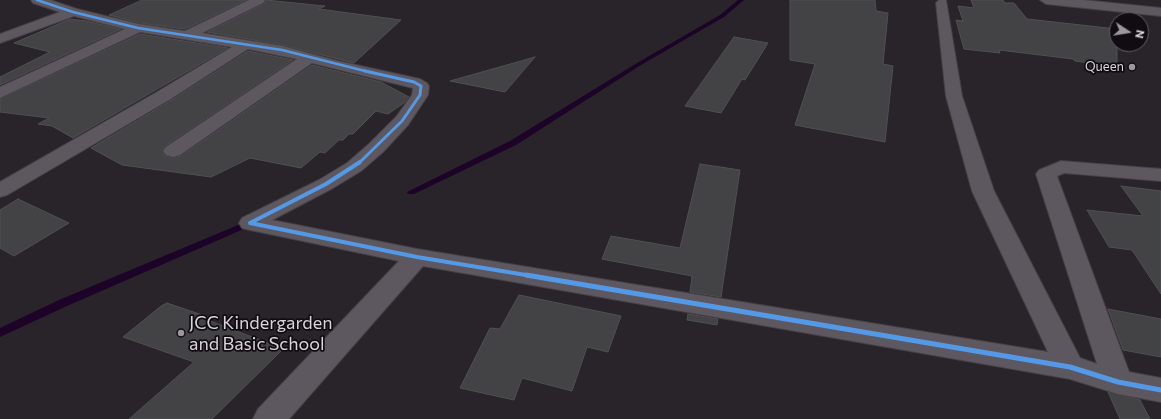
<!DOCTYPE html>
<html>
<head>
<meta charset="utf-8">
<style>
  body { margin:0 }
  #map { position:relative; width:1161px; height:419px; overflow:hidden; background:#29242a; font-family:Commissioner,sans-serif }
  canvas { display:block }
  .north { position:absolute; left:1109px; top:12px; width:40px; height:40px; box-sizing:border-box; background:#100c12; border:1px solid #615c63; border-radius:50%; rotate:102deg; font-size:11px; font-weight:700; line-height:16px; text-align:center; color:#dad4dd }
  .north::after { content:''; display:block; margin:auto; width:14px; height:18px; background:#9c969e; clip-path:polygon(50% 0,100% 100%,50% 72%,0 100%) }
</style>
</head>
<body>
<div id="map">
<canvas width="1161" height="419"></canvas>
<div class="north">N</div>
</div>
<script>
const ctx = document.querySelector('canvas').getContext('2d');
ctx.lineJoin = 'round';
const toPath = rows => new Path2D(rows.map(r => 'M' + r).join(''));
function fill(path, color) { ctx.fillStyle = color; ctx.fill(path, 'evenodd'); }
function trace(path, color, width, dash) { ctx.strokeStyle = color; ctx.lineWidth = width; ctx.lineCap = dash ? 'butt' : 'round'; ctx.setLineDash(dash || []); ctx.stroke(path); }
function label(font, color, halo, rows, align = 'center') {
  ctx.font = font + ' Commissioner,sans-serif'; ctx.lineWidth = 3.5; ctx.setLineDash([]); ctx.textBaseline = 'middle'; ctx.strokeStyle = halo; ctx.fillStyle = color; for (const [text, x, y, turn = 0] of rows) {
    ctx.save(); ctx.translate(x, y); ctx.rotate((+turn || 0) * Math.PI / 180); ctx.textAlign = isNaN(turn) ? turn : align; if (halo) ctx.strokeText(text, 0, 0); ctx.fillText(text, 0, 0); ctx.restore();
  }
}
fill(toPath([
  [738,0,744,0,724,17,641,65,516,145,414,194,408,194,407,192,510,141,637,63,720,15,738,0],
  [250,220,255,223,253,225,67,306,0,337,0,328,59,300,250,220]
]), '#1e0328');
const building = toPath([
  [142,0,246,0,185,29,138,23,109,15,142,0],
  [266,0,325,6,319,9,401,20,354,63,282,45,207,32,264,4,266,0],
  [790,0,875,0,876,11,888,13,883,64,893,66,885,142,795,125,815,64,790,60,790,0],
  [971,0,1003,0,1005,3,1014,3,1027,19,1117,29,1117,67,1075,61,1073,59,999,50,1000,53,964,49,956,20,963,21,958,6,974,8,971,0],
  [70,19,86,21,121,29,0,85,0,77,50,52,14,43,70,19],
  [140,34,228,48,73,138,52,126,38,124,49,118,0,112,0,99,140,34],
  [734,37,768,43,745,80,742,79,721,113,685,106,734,37],
  [248,51,293,60,165,146,162,151,165,156,173,158,181,156,312,65,381,82,409,97,404,103,388,114,376,111,353,134,349,134,343,140,339,140,325,153,320,152,301,168,250,158,211,177,122,165,91,148,170,101,248,51],
  [535,57,505,92,450,81,535,57],
  [700,164,740,170,721,297,690,292,692,276,602,259,611,236,680,248,700,164],
  [1121,186,1161,191,1161,294,1132,250,1109,247,1087,210,1143,216,1121,186],
  [18,199,69,223,14,256,0,248,0,210,18,199],
  [519,295,621,316,608,352,587,347,572,391,522,378,514,400,460,388,490,328,500,329,519,295],
  [167,303,211,318,208,320,283,349,212,419,129,419,194,362,123,337,161,306,167,303],
  [1108,309,1161,319,1161,357,1123,350,1108,309],
  [688,314,718,319,717,325,687,320,688,314],
  [1108,392,1140,400,1150,419,1120,419,1108,392]
]);
fill(building, '#434244');
trace(building, '#4f5051', 1);
const minor = toPath([
  [31,0,50,0,77,9,138,24,185,31,249,0,265,0,263,3,202,33,282,46,338,61,420,79,427,83,429,86,428,95,408,125,383,152,361,171,333,188,272,220,417,249,1048,352,972,191,946,96,936,3,939,0,946,0,962,96,994,191,1080,358,1097,364,1036,174,1039,170,1061,161,1161,169,1161,181,1064,173,1057,176,1129,372,1161,378,1161,402,1118,394,1070,379,423,266,289,419,253,419,258,409,399,261,250,230,242,228,239,223,242,218,319,180,347,163,369,144,396,117,412,95,413,88,312,63,180,155,173,157,166,155,163,151,166,147,297,59,248,49,169,100,7,195,0,197,0,182,157,92,232,47,140,32,0,98,0,87,125,29,74,16,0,43,0,34,60,12,33,3,31,0],
  [1040,0,1083,0,1161,8,1161,16,1046,4,1040,0]
]);
trace(minor, '#444146', 2);
fill(minor, '#5d5760');
trace(toPath([
  [37,0,73,12,138,28,282,50,369,72]
]), '#5399e6', 2.5);
trace(toPath([
  [359,163,402,121,420,95,421,86,414,82,365,71]
]), '#5399e6', 3);
trace(toPath([
  [360,162,326,184,250,223,417,257,532,276]
]), '#5399e6', 4);
trace(toPath([
  [526,275,1070,367,1118,382,1161,390]
]), '#5399e6', 5);
for (const [x, y, r, color] of [
  [1132,67,4,"#9c969e"],
  [181,333,4,"#9c969e"]
]) { const dot = new Path2D(); dot.arc(x, y, r, 0, 2 * Math.PI); ctx.fillStyle = color; ctx.fill(dot); trace(dot, '#100c12', 1.5); }
label('13px', '#dad4dd', '#100c12', [
  ["Queen",1124,67]
], 'right');
label('18px', '#dad4dd', '#100c12', [
  ["JCC Kindergarden",189,323],
  ["and Basic School",189,344]
], 'left');
</script>
</body>
</html>
